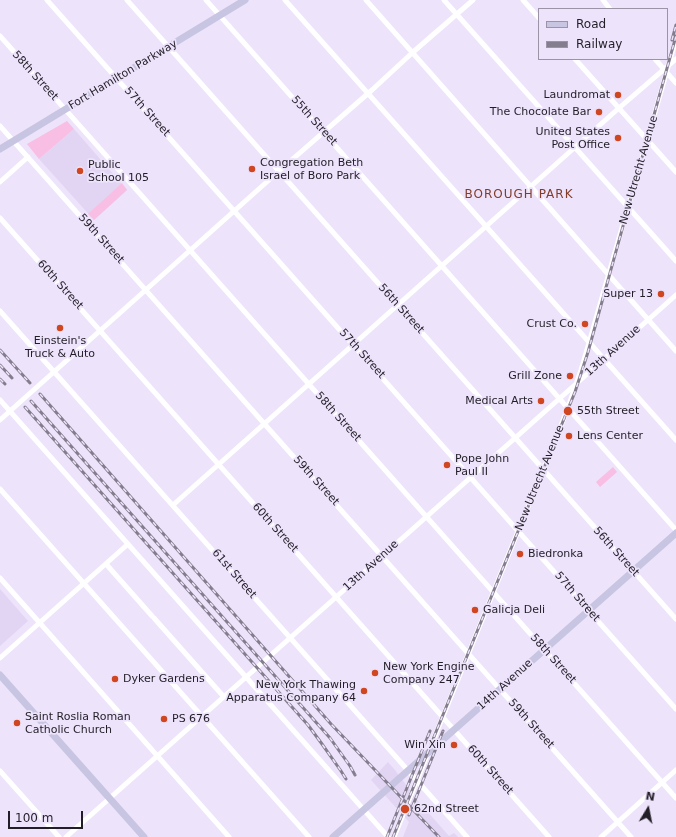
<!DOCTYPE html>
<html>
<head>
<meta charset="utf-8">
<style>
  body { margin:0 }
  #map { position:relative; width:676px; height:837px; overflow:hidden; background:#ede3fb; font-family:"DejaVu Sans",sans-serif }
  canvas { display:block }
  .legend { position:absolute; left:538px; top:8px; width:130px; height:52px; box-sizing:border-box; background:#ede3fb; border:1px solid #9c94a6; margin:0; padding:5px 7px; list-style:none; font-size:12px; color:#221e27 }
  .legend li { display:flex; align-items:center; gap:8px; height:20px }
  .legend b { width:20px; border:1px solid #9c94a6 }
  .north { position:absolute; left:628px; top:789px; width:40px; height:40px; -webkit-text-stroke:3px #ede3fb; paint-order:stroke; rotate:10deg; font-size:11px; font-weight:700; line-height:16px; text-align:center; color:#221e27 }
  .north::after { content:''; display:block; margin:auto; width:14px; height:18px; background:#221e27; clip-path:polygon(50% 0,100% 100%,50% 72%,0 100%) }
  .scale { position:absolute; left:8px; top:811px; width:75px; height:18px; box-sizing:border-box; border:2px solid #221e27; border-top:0; padding-left:5px; font-size:12px; line-height:14px; white-space:nowrap; color:#221e27; -webkit-text-stroke:3px #ede3fb; paint-order:stroke }
</style>
</head>
<body>
<div id="map">
<canvas width="676" height="837"></canvas>
<ul class="legend">
<li><b style="height:5px;background:#c7c5e1"></b>Road</li>
<li><b style="height:5px;background:#847d8e"></b>Railway</li>
</ul>
<div class="north">N</div>
<div class="scale">100 m</div>
</div>
<script>
const ctx = document.querySelector('canvas').getContext('2d');
ctx.lineJoin = 'round';
function fill(path, color) { ctx.fillStyle = color; ctx.fill(path, 'evenodd'); }
const toPath = rows => new Path2D(rows.map(r => 'M' + r).join(''));
function trace(path, color, width, dash) { ctx.strokeStyle = color; ctx.lineWidth = width; ctx.lineCap = dash ? 'butt' : 'round'; ctx.setLineDash(dash || []); ctx.stroke(path); }
function label(font, color, halo, rows, align = 'center') {
  ctx.font = font + ' "DejaVu Sans",sans-serif'; ctx.lineWidth = 3.5; ctx.setLineDash([]); ctx.textBaseline = 'middle'; ctx.strokeStyle = halo; ctx.fillStyle = color; for (const [text, x, y, turn = 0] of rows) {
    ctx.save(); ctx.translate(x, y); ctx.rotate((+turn || 0) * Math.PI / 180); ctx.textAlign = isNaN(turn) ? turn : align; if (halo) ctx.strokeText(text, 0, 0); ctx.fillText(text, 0, 0); ctx.restore();
  }
}
fill(toPath([
  [74,129,127,190,94,220,39,159],
  [0,589,28,621,0,646],
  [388,762,395,770,418,801,449,836,454,833,458,837,403,837,409,822,371,780]
]), '#e2d5f4');
fill(toPath([
  [67,121,74,129,39,159,27,144],
  [122,183,127,190,94,220,88,214],
  [613,467,617,472,600,487,596,482]
]), '#f9bee3');
trace(toPath([
  [47,0,676,709],
  [127,0,676,619],
  [206,0,676,530],
  [285,0,676,440],
  [366,0,676,351],
  [444,0,676,261],
  [523,0,539,18],
  [603,0,610,9],
  [0,36,676,798],
  [575,59,676,172],
  [655,59,676,83],
  [0,126,631,837],
  [0,182,28,157],
  [0,218,549,837],
  [0,311,467,837],
  [0,400,388,837],
  [0,420,279,171,372,90,412,53,473,0],
  [0,489,309,837],
  [173,505,619,108,676,59],
  [106,564,152,616],
  [0,578,229,837],
  [154,618,224,697],
  [0,658,128,544],
  [0,771,59,837],
  [66,837,676,295],
  [394,837,566,413,581,370,591,336,676,39],
  [601,837,676,770]
]), '#fff', 5);
trace(toPath([
  [0,149,245,0],
  [0,675,144,837],
  [333,837,676,533]
]), '#c7c5e1', 7);
const rail = toPath([
  [672,40,676,25],
  [0,350,30,383],
  [0,365,12,378],
  [0,379,5,384],
  [40,394,331,724,439,837],
  [31,401,314,720,330,738,350,766,355,775],
  [25,407,308,725,322,744,341,771,346,779],
  [409,815,443,731],
  [387,837,430,731],
  [393,837,575,392,588,352,676,36]
]);
trace(rail, '#847d8e', 3);
trace(rail, '#ede3fb', 1.5, [4.5]);
for (const [x, y, r, color] of [
  [618,95,4,"#cf4621"],
  [599,112,4,"#cf4621"],
  [618,138,4,"#cf4621"],
  [252,169,4,"#cf4621"],
  [80,171,4,"#cf4621"],
  [661,294,4,"#cf4621"],
  [585,324,4,"#cf4621"],
  [60,328,4,"#cf4621"],
  [570,376,4,"#cf4621"],
  [541,401,4,"#cf4621"],
  [568,411,5,"#cf4621"],
  [569,436,4,"#cf4621"],
  [447,465,4,"#cf4621"],
  [520,554,4,"#cf4621"],
  [475,610,4,"#cf4621"],
  [375,673,4,"#cf4621"],
  [115,679,4,"#cf4621"],
  [364,691,4,"#cf4621"],
  [164,719,4,"#cf4621"],
  [17,723,4,"#cf4621"],
  [454,745,4,"#cf4621"],
  [405,809,5,"#cf4621"]
]) { const dot = new Path2D(); dot.arc(x, y, r, 0, 2 * Math.PI); ctx.fillStyle = color; ctx.fill(dot); trace(dot, '#ede3fb', 1.5); }
label('11px', '#221e27', '#ede3fb', [
  ["Fort Hamilton Parkway",123,75,-31],
  ["58th Street",35,76,48],
  ["57th Street",147,112,48],
  ["55th Street",314,121,48],
  ["New Utrecht Avenue",639,170,-74],
  ["59th Street",101,239,48],
  ["60th Street",60,285,48],
  ["56th Street",401,309,48],
  ["13th Avenue",613,351,-42],
  ["57th Street",362,354,48],
  ["58th Street",338,417,48],
  ["New Utrecht Avenue",540,478,-68],
  ["59th Street",316,481,48],
  ["60th Street",275,528,48],
  ["56th Street",616,552,48],
  ["13th Avenue",371,566,-42],
  ["61st Street",234,574,49],
  ["57th Street",577,597,49],
  ["58th Street",553,659,48],
  ["14th Avenue",505,685,-42],
  ["59th Street",531,724,48],
  ["60th Street",490,770,48]
]);
label('11px', '#221e27', '#ede3fb', [
  ["Laundromat",610,95,"right"],
  ["The Chocolate Bar",591,112,"right"],
  ["United States",610,132,"right"],
  ["Post Office",610,145,"right"],
  ["Congregation Beth",260,163],
  ["Israel of Boro Park",260,176],
  ["Public",88,165],
  ["School 105",88,178],
  ["Super 13",653,294,"right"],
  ["Crust Co.",577,324,"right"],
  ["Einstein's",60,341,"center"],
  ["Truck & Auto",60,354,"center"],
  ["Grill Zone",562,376,"right"],
  ["Medical Arts",533,401,"right"],
  ["55th Street",577,411],
  ["Lens Center",577,436],
  ["Pope John",455,459],
  ["Paul II",455,472],
  ["Biedronka",528,554],
  ["Galicja Deli",483,610],
  ["New York Engine",383,667],
  ["Company 247",383,680],
  ["Dyker Gardens",123,679],
  ["New York Thawing",356,685,"right"],
  ["Apparatus Company 64",356,698,"right"],
  ["Saint Roslia Roman",25,717],
  ["Catholic Church",25,730],
  ["PS 676",172,719],
  ["Win Xin",446,745,"right"],
  ["62nd Street",414,809]
], 'left');
ctx.letterSpacing = '1px';
label('12px', '#813c2a', '#ede3fb', [
  ["BOROUGH PARK",519,195]
]);
ctx.letterSpacing = '0px';
</script>
</body>
</html>
